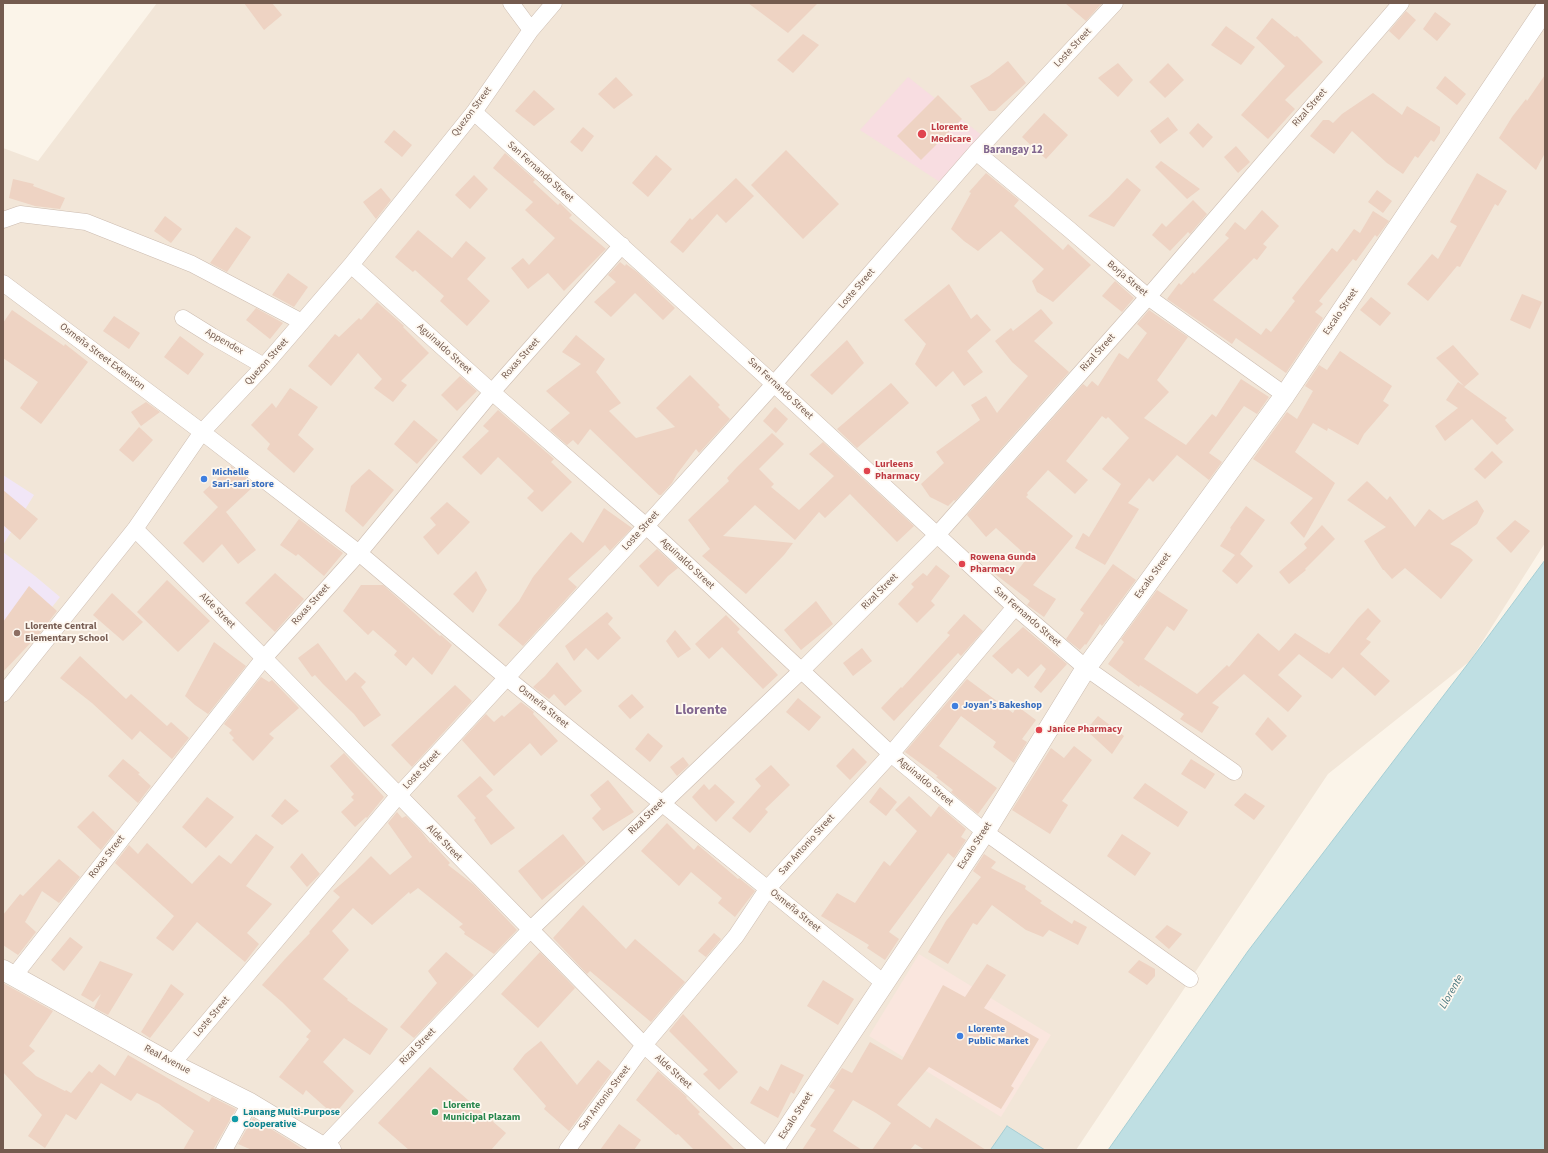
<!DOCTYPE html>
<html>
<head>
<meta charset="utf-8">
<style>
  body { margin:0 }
  #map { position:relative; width:1548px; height:1153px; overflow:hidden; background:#fbf4e9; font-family:"Source Sans 3",sans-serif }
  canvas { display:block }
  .frame { position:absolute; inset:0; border:4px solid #745b4f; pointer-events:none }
</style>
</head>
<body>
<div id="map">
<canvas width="1548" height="1153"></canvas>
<div class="frame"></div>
</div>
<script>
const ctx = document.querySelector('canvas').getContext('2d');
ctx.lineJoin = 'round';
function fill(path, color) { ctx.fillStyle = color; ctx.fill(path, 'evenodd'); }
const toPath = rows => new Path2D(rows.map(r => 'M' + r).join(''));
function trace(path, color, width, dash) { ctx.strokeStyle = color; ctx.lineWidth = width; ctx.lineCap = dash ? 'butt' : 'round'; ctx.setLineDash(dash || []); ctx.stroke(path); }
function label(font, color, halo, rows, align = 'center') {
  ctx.font = font + ' "Source Sans 3",sans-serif'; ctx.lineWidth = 3.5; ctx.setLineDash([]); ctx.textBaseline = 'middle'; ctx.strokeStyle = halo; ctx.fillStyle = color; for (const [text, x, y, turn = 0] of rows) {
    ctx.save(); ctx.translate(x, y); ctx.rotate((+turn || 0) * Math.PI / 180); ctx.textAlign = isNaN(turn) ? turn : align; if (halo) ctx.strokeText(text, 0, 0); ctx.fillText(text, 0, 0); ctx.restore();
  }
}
fill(toPath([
  [157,3,1545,3,1545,543,1470,661,1328,774,1076,1150,3,1150,3,148,38,161]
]), '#f2e6d8');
fill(toPath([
  [919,954,1051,1035,1001,1117,869,1036]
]), '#fae6de');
fill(toPath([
  [3,475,34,495,3,545],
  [3,552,35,576,60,597,3,669]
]), '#f1e6f7');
fill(toPath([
  [908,77,984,137,943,184,860,130]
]), '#f8dde1');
const water = toPath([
  [1545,560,1545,1150,1108,1150,1248,951,1470,661,1545,560],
  [1007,1126,1045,1150,993,1150,991,1149,1007,1126]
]);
fill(water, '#bfdfe3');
trace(water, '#a6ced4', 1);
fill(toPath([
  [244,3,272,3,282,15,264,30],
  [748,3,818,3,788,33],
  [1065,3,1102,3,1086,21],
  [1406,11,1416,20,1399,40,1389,31],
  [1435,12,1451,24,1437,41,1423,29],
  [1272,18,1295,37,1297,36,1323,62,1285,100,1295,109,1268,139,1241,115,1285,66,1256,38],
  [1226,26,1255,47,1241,65,1211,45],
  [803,34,819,45,793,73,777,60],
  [1008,61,1026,83,995,111,989,111,970,86,989,76],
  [1118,63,1133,80,1118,97,1098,78],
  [1168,63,1184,80,1165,98,1149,82],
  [1545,75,1545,153,1536,170,1499,138,1512,117,1526,99,1527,101],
  [1445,76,1466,94,1457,105,1436,88],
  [616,77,633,95,614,109,598,94],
  [534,90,555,109,534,126,515,111],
  [1373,93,1402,115,1407,106,1440,127,1440,133,1434,142,1431,140,1418,158,1415,156,1403,174,1387,163,1352,131,1334,154,1310,136,1323,120,1329,120,1333,123,1342,114],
  [938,95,962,119,921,160,897,136],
  [1044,113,1068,135,1046,159,1022,137],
  [1168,117,1178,130,1160,144,1150,131],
  [1198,123,1213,137,1203,148,1189,133],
  [583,127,594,136,582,152,570,142],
  [394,130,412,145,402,157,384,142],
  [1236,146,1250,162,1238,173,1224,157],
  [786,150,839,204,803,239,751,185],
  [505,153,535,180,533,182,558,205,560,203,572,215,569,218,606,249,564,291,548,273,528,289,511,268,523,258,529,265,555,238,525,210,533,202,493,168],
  [656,155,672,169,648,197,632,183],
  [1161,161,1200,189,1187,199,1155,167],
  [986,173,1019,200,1014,206,1063,250,1068,244,1091,265,1053,302,1037,292,1032,281,1044,269,1001,231,978,251,964,241,951,229,971,193,969,192],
  [1477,173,1507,191,1498,206,1495,204,1460,267,1457,266,1428,301,1407,284,1432,254,1438,259,1457,226,1450,222],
  [474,175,488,189,470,209,455,195],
  [736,178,754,196,726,223,717,214,683,253,670,242,690,218,692,220],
  [1127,178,1141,190,1114,227,1088,216,1109,197],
  [13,179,34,184,33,186,65,198,60,209,35,206,9,198],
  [381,188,391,200,376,219,363,202],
  [1377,190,1392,201,1383,213,1368,202],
  [1193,200,1207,214,1190,234,1188,232,1170,251,1152,235,1162,223,1166,227],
  [1262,210,1279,226,1263,244,1267,247,1257,260,1254,258,1213,300,1261,335,1266,328,1271,332,1295,301,1292,298,1332,248,1337,252,1354,229,1360,233,1373,211,1389,221,1377,237,1375,235,1356,261,1353,259,1319,301,1323,304,1315,312,1323,318,1286,373,1236,338,1232,344,1167,299,1179,283,1181,285,1193,272,1194,274,1229,238,1225,235,1235,222,1245,230],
  [165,216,182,229,171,243,154,231],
  [236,227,251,237,227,272,210,263],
  [418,230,452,258,466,241,486,258,467,279,490,301,467,326,440,301,444,296,415,270,413,272,395,257],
  [620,262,625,266,626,264,637,272,675,308,663,320,635,293,611,317,594,302,616,282,608,275],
  [288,273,308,287,294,307,272,295],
  [1115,281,1134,298,1122,312,1102,296],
  [949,284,971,319,977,314,991,330,967,351,983,372,964,386,953,371,936,387,915,364,926,344,904,320],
  [1522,294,1542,302,1530,329,1510,320],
  [1371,297,1391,313,1380,326,1360,310],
  [377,302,404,326,403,327,429,353,401,381,407,385,393,402,374,388,382,379,358,353,331,386,308,366,335,334,339,337,359,318,361,320],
  [256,308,283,323,270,339,246,320],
  [1041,309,1053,323,1034,341,1069,372,955,501,954,500,948,506,930,497,921,484,944,463,936,452,980,420,971,405,986,396,997,413,1028,376,1012,362,995,341,1011,328,1013,331],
  [12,310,64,346,65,344,88,362,41,424,20,408,38,382,3,358,3,323],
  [1149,310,1188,337,1157,380,1169,392,1144,418,1186,445,1212,414,1216,417,1241,379,1269,397,1257,414,1244,406,1209,453,1222,462,1209,480,1177,455,1153,482,1149,478,1128,503,1139,509,1105,565,1075,548,1083,533,1089,537,1121,484,1102,469,1129,438,1108,417,1106,419,1102,416,1066,461,1088,480,1075,494,1048,470,1027,493,1028,495,1026,497,1073,536,1033,585,1056,599,1044,617,1027,605,1030,601,995,574,1001,565,1015,574,1028,557,996,528,986,537,967,515,1083,384,1087,387,1092,381,1098,386,1119,353,1128,359,1147,333,1137,324],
  [114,316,140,333,129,349,103,331],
  [576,335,605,359,596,372,621,403,609,411,636,438,675,427,656,408,690,375,720,405,718,407,730,419,699,453,696,449,677,474,672,483,661,495,659,495,590,429,578,445,573,440,567,445,550,430,570,413,546,391,581,364,562,352],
  [180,336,204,354,188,375,164,357],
  [847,340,864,363,832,395,810,375],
  [1453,345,1479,374,1464,387,1507,418,1505,420,1514,430,1497,445,1472,419,1445,441,1435,426,1458,408,1446,400,1458,382,1464,386,1436,358],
  [1340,351,1392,386,1383,401,1389,405,1364,434,1358,445,1328,428,1327,431,1313,423,1295,452,1335,483,1304,538,1290,523,1313,498,1253,459,1287,412,1297,419,1313,391,1305,386,1319,365,1327,370],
  [460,376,477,391,457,411,441,395],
  [891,383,909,403,857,448,837,429],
  [290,388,318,407,298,435,314,449,294,473,267,449,270,444,251,425,272,403,276,408],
  [146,402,160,412,141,426,131,412],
  [775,407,788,419,776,433,763,421],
  [498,410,554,459,551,462,572,482,542,512,527,498,534,491,498,457,481,475,462,457,489,431,483,426],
  [414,420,438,440,417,464,394,444],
  [139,427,153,440,133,462,119,450],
  [772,433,784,444,759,469,774,484,771,487,799,510,834,476,809,454,823,442,914,526,897,542,850,494,825,518,819,512,795,540,755,505,723,536,793,543,784,555,746,594,702,556,710,549,688,520,729,481,727,478,737,467],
  [1492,451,1503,462,1485,479,1474,469],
  [231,466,255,485,226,512,256,550,238,564,222,544,203,563,183,543,218,507,203,492],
  [369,469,394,490,363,527,345,511,351,486],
  [1367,481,1387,500,1390,496,1415,527,1429,509,1443,520,1477,500,1484,511,1477,524,1450,544,1460,549,1473,560,1441,599,1405,568,1392,579,1384,570,1383,570,1364,541,1386,527,1347,500],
  [3,490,38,519,20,540,3,525],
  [447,502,470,522,438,555,423,537,436,525,430,518],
  [1246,506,1265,520,1240,554,1253,566,1237,584,1222,571,1235,555,1220,546,1231,529,1230,528],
  [604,508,632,528,610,551,605,545,568,579,577,587,523,646,498,625,519,601,533,577,561,543,571,532,583,543],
  [299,519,343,553,324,576,298,554,296,556,280,545],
  [1515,520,1530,531,1511,553,1496,538],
  [1322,525,1335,539,1305,569,1306,570,1289,584,1279,572,1307,548,1304,544],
  [657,549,678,568,668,576,658,587,639,566],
  [1113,564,1136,580,1102,626,1100,624,1086,645,1085,644,1080,650,1066,639,1084,613,1080,610],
  [936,565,950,576,931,601,935,605,917,623,898,604,914,587,911,584,923,573,927,576],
  [476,571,487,590,473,613,453,594],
  [275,573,304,599,275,632,245,603],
  [167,580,210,621,178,652,137,612],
  [361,585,383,585,440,636,441,635,452,645,432,675,413,657,406,666,394,655,397,651,373,630,368,635,343,611],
  [29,586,57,611,39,634,3,672,3,622],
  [1157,590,1188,610,1174,631,1167,626,1144,659,1197,694,1227,665,1229,667,1258,633,1279,651,1295,633,1326,653,1327,652,1329,654,1358,618,1368,608,1381,621,1366,639,1371,642,1360,654,1390,681,1375,696,1343,667,1332,679,1299,654,1278,675,1302,696,1288,712,1244,674,1212,703,1219,707,1202,733,1180,719,1184,714,1140,685,1139,687,1108,664,1124,642,1121,639],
  [112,593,143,622,123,641,93,615],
  [816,601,833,624,801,650,784,630],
  [607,612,613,618,608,624,621,638,598,660,586,648,574,661,565,646],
  [964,614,983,631,961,656,958,653,894,721,881,708,901,687,902,688,950,635,947,633],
  [726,615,740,629,737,632,778,675,763,689,722,647,709,659,695,644],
  [1023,627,1067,664,1041,693,1034,687,1046,669,1041,664,1028,677,1018,668,1012,674,992,656],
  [675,630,691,649,678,658,666,641],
  [214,642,246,666,208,714,195,705,185,696],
  [318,643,346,681,355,672,366,682,361,687,381,715,364,727,354,714,323,684,315,675,312,677,298,658],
  [862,648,872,661,853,676,843,663],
  [80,656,126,699,131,694,167,726,171,722,189,738,172,759,140,731,132,740,92,703,60,678],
  [557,662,582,691,565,706,554,694,549,699,533,687,545,676],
  [261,677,269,682,272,680,299,708,269,734,274,738,253,761,232,740,234,738,229,733,232,730,224,724],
  [967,679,1013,713,1017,706,1036,720,1022,739,1027,742,1014,763,993,747,996,742,961,716,939,746,997,788,978,814,951,792,953,790,936,777,938,776,905,752],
  [455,685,472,701,412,767,391,745],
  [632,694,644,707,630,719,618,706],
  [798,698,821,717,809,731,786,712],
  [521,702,534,712,533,714,558,741,541,756,530,743,494,776,462,740,486,714,494,722,502,715,504,717],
  [1098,716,1124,736,1112,754,1086,730],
  [1268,717,1287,736,1272,751,1255,734],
  [648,733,663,746,650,762,635,749],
  [1074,746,1092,760,1062,801,1068,805,1050,834,1012,810,1051,748,1064,758],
  [853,748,867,762,850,780,836,766],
  [344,753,384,797,367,818,366,817,355,827,341,812,354,800,351,797,354,794,330,766],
  [683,757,689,765,677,776,670,767],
  [123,759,140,773,138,774,151,786,138,803,108,776],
  [1191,759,1215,774,1205,789,1181,774],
  [771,765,790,785,765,809,768,812,750,833,732,818,761,786,755,779],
  [480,776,493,790,486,796,515,828,491,845,474,820,476,818,457,796],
  [608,780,634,812,603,831,592,818,601,809,590,795],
  [1145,783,1188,812,1178,827,1133,798],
  [704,784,709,790,715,784,735,802,716,822,700,806,692,797],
  [880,787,897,802,886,816,869,802],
  [1245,793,1265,806,1254,820,1234,805],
  [909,796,931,817,939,806,966,829,961,837,966,840,954,858,948,853,889,932,899,939,885,960,867,948,869,945,821,916,837,893,855,903,884,861,890,866,917,831,895,810],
  [207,797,234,817,206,848,182,827],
  [285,799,299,811,282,825,271,816],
  [93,811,115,832,101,850,77,827],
  [397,812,402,818,406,816,421,831,430,843,431,842,450,863,448,865,474,885,517,930,494,954,464,934,465,932,459,927,463,924,418,888,410,894,409,892,372,925,353,908,332,931,349,950,323,979,348,999,347,1000,388,1029,370,1055,344,1038,323,1062,354,1091,334,1115,306,1090,303,1095,279,1077,309,1039,306,1037,311,1031,282,1002,262,985,285,959,310,933,309,932,340,897,333,891,354,873,371,856,390,875,412,857,388,823],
  [667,823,694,850,698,845,738,879,739,878,755,891,735,917,718,903,722,898,691,872,679,886,641,851],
  [256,834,274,847,246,886,272,904,247,933,259,944,245,962,197,922,173,951,156,938,174,916,115,863,129,845,138,854,147,843,192,884,219,855,231,864],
  [563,834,586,863,542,900,518,871],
  [1122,834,1151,853,1135,876,1107,856],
  [302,853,320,874,307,887,290,867],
  [984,854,996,862,991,868,1026,886,1025,889,1042,901,1040,903,1072,924,1074,920,1087,927,1078,945,1049,930,1043,937,1026,930,992,905,977,925,973,923,948,964,928,952,946,921,981,877,973,871],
  [59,859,80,877,59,903,42,891,25,922,36,932,18,955,3,945,3,915,20,894,23,896],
  [583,905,626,949,635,939,685,982,651,1022,590,971,587,974,553,938],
  [1167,925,1182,934,1169,949,1155,937],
  [714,933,721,939,706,957,698,951],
  [70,937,83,947,64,971,51,960],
  [446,952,474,975,414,1038,400,1027,437,983,428,971],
  [540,952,575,988,538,1028,501,994],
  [1139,960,1155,969,1155,976,1147,985,1128,972],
  [100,961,133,974,108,1015,94,1008,101,994,93,1002,81,995],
  [987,964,1006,975,984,1008,1039,1039,1011,1086,1014,1088,1001,1109,929,1067,897,1105,930,1128,936,1118,986,1150,925,1150,915,1144,910,1150,872,1150,891,1123,876,1113,853,1100,833,1131,862,1150,802,1150,816,1129,810,1126,835,1090,829,1087,842,1068,852,1073,870,1042,902,1060,943,985,965,997],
  [823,980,854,999,838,1025,807,1006],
  [3,983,53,1011,29,1046,35,1051,22,1063,36,1076,65,1091,66,1090,71,1093,89,1071,92,1073,99,1064,115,1076,128,1055,209,1102,212,1097,236,1109,213,1150,183,1150,194,1131,159,1104,137,1093,131,1101,101,1083,76,1120,66,1114,45,1148,28,1136,42,1115,3,1072],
  [171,984,184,994,150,1038,141,1032],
  [683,1014,738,1072,719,1090,703,1074,708,1070,669,1031],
  [541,1041,577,1085,598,1060,612,1072,569,1131,544,1109,546,1106,513,1069,525,1054],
  [781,1064,804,1075,794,1094,791,1092,778,1118,750,1103,760,1086,768,1091],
  [430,1067,506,1133,491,1150,409,1150,378,1123],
  [658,1071,687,1097,686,1098,700,1112,698,1114,735,1150,694,1150,678,1134,676,1135,636,1100],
  [253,1118,289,1140,304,1150,252,1150,238,1144],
  [619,1124,641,1140,634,1150,600,1150]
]), '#eed3c3');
const minor = toPath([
  [511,3,531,30],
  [474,112,774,384,1015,607,1086,668,1234,772],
  [976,152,1070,230,1148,297,1285,395],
  [3,220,20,214,86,222,192,264,302,322],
  [351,265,492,392,646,526,891,754,985,832,1190,979],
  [3,283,202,432,359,553,507,678,884,983],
  [183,318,212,336,264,366],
  [135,529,264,658,644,1045,759,1150],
  [3,694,135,529,202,432,264,366,351,265,474,112,531,30,554,3],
  [14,976,264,658,359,553,492,392,622,245],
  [172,1064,398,796,646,526,774,384,976,152,1115,3],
  [323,1147,530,930,801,671,937,535,1148,297,1401,3],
  [224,1150,250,1103],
  [567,1150,644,1045,736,936,768,888,891,754,1015,607]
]);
const tertiary = toPath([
  [3,970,172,1064,250,1103,323,1147,331,1150],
  [773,1150,985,832,1086,668,1285,395,1545,9]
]);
trace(minor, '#ccbcb0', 17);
trace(tertiary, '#ccbcb0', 21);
trace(minor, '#fff', 16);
trace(tertiary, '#fff', 20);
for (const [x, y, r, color] of [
  [922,134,5,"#e0444e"],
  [867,471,4,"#e0444e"],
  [204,479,4,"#3f7fe0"],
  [962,564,4,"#e0444e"],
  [17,633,4,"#8d6e63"],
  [955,706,4,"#3f7fe0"],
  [1039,730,4,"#e0444e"],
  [960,1036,4,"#3f7fe0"],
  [435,1112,4,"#2e9e5b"],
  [235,1119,4,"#0f9aa8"]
]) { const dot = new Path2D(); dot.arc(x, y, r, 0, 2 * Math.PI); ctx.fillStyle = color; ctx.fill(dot); trace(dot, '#fef8f0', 1.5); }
label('10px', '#745b4f', '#fef8f0', [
  ["Loste Street",1073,48,-47],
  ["Rizal Street",1310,108,-49],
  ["Quezon Street",472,112,-53],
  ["San Fernando Street",540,172,42],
  ["Borja Street",1127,279,40],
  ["Loste Street",857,289,-49],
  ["Escalo Street",1341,312,-56],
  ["Appendex",224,342,30],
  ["Aguinaldo Street",444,349,42],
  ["Rizal Street",1098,353,-48],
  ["Osmeña Street Extension",102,357,37],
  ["Roxas Street",521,359,-48],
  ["Quezon Street",267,362,-48],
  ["San Fernando Street",780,389,43],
  ["Loste Street",641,531,-48],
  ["Aguinaldo Street",687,564,43],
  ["Escalo Street",1153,576,-54],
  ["Rizal Street",880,592,-45],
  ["Roxas Street",311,605,-48],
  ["Alde Street",217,611,45],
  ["San Fernando Street",1027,617,41],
  ["Osmeña Street",543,707,39],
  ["Loste Street",422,770,-47],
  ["Aguinaldo Street",925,782,40],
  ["Rizal Street",647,817,-44],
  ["Alde Street",444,843,46],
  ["San Antonio Street",807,845,-48],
  ["Escalo Street",975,846,-57],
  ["Roxas Street",107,857,-52],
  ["Osmeña Street",795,911,39],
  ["Loste Street",212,1017,-50],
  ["Rizal Street",418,1047,-46],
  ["Real Avenue",167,1060,28],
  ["Alde Street",673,1072,42],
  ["San Antonio Street",605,1098,-53],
  ["Escalo Street",796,1116,-57]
]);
label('bold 10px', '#be3a42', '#fef8f0', [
  ["Llorente",931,128],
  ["Medicare",931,140],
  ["Lurleens",875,465],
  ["Pharmacy",875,477],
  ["Rowena Gunda",970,558],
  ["Pharmacy",970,570],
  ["Janice Pharmacy",1047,730]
], 'left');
label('bold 10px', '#366cbe', '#fef8f0', [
  ["Michelle",212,473],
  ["Sari-sari store",212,485],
  ["Joyan's Bakeshop",963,706],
  ["Llorente",968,1030],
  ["Public Market",968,1042]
], 'left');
label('bold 10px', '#785e54', '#fef8f0', [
  ["Llorente Central",25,627],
  ["Elementary School",25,639]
], 'left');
label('bold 10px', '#27864d', '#fef8f0', [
  ["Llorente",443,1106],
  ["Municipal Plazam",443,1118]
], 'left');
label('bold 10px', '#0d838f', '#fef8f0', [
  ["Lanang Multi-Purpose",243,1113],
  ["Cooperative",243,1125]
], 'left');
label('bold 11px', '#81668f', '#fef8f0', [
  ["Barangay 12",1013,151]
]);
label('italic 11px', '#47767e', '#fef8f0', [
  ["Llorente",1452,992,-60]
]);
label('bold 14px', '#81668f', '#fef8f0', [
  ["Llorente",701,711]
]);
</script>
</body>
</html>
